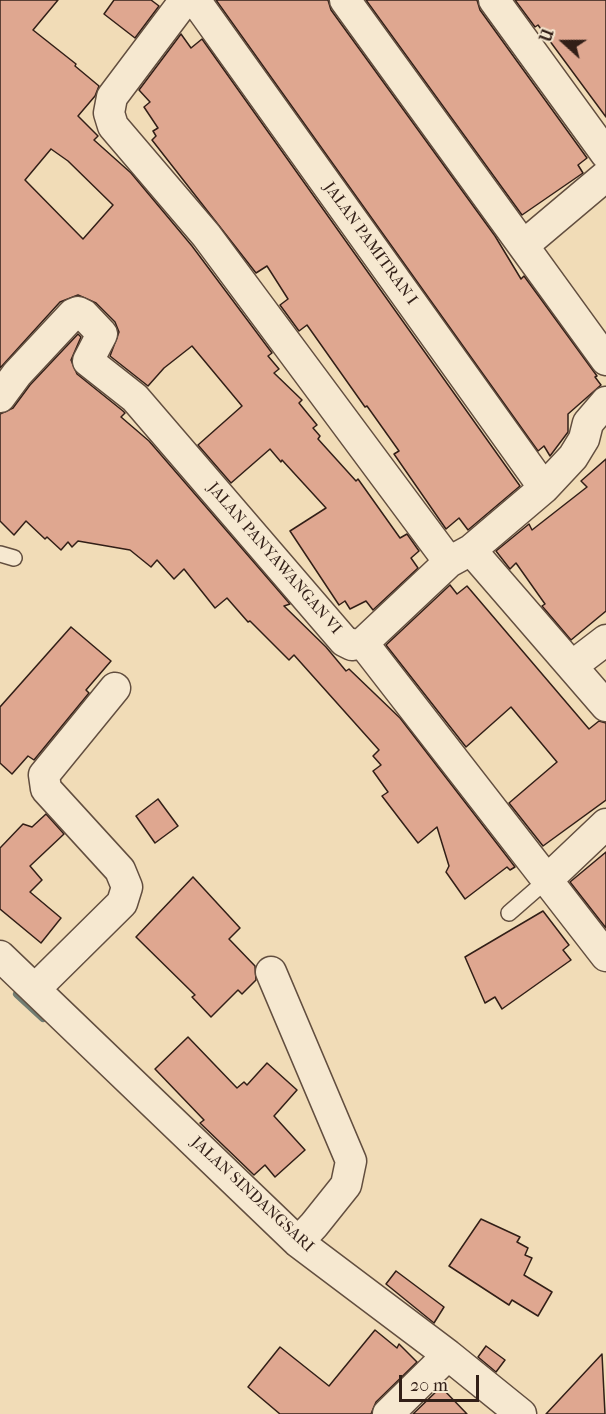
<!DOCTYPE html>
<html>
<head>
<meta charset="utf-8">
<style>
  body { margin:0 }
  #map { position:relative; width:606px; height:1414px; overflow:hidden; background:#f1dcb7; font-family:"IM FELL French Canon",serif }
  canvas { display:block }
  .north { position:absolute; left:534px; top:12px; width:60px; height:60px; -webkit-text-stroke:4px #f6e8d0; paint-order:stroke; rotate:291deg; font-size:16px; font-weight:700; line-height:24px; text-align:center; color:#321f17 }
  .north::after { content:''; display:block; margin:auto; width:21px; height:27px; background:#321f17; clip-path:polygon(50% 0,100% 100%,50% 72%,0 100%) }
  .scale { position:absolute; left:399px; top:1375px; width:80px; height:27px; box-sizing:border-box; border:3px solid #321f17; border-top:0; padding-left:8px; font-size:18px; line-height:21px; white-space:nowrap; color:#321f17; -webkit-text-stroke:4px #f6e8d0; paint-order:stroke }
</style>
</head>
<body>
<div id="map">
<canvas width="606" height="1414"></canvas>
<div class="north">U</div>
<div class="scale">20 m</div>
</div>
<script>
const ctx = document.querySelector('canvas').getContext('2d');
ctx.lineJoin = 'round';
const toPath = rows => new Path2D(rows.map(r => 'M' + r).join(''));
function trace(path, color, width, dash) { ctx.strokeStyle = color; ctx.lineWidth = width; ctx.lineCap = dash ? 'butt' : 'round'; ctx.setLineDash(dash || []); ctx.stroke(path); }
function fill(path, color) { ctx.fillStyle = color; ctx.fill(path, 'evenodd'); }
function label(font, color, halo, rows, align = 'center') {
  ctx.font = font + ' "IM FELL French Canon",serif'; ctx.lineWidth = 6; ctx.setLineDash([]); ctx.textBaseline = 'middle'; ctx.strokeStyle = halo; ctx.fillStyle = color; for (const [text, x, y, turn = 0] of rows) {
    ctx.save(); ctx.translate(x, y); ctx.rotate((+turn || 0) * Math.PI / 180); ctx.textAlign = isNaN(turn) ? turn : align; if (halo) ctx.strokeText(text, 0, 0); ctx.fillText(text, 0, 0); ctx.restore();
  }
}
trace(toPath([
  [17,994,43,1018]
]), '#717d72', 8);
const building = toPath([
  [0,0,58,0,33,30,76,64,75,66,99,86,95,96,78,116,98,136,94,140,131,173,192,246,272,353,268,356,279,369,274,373,302,400,299,403,317,425,313,428,320,436,318,439,356,481,358,479,400,538,407,534,419,551,411,558,418,568,373,610,366,601,350,609,345,601,339,605,290,531,326,508,282,460,281,462,270,449,231,483,198,445,242,406,192,346,164,368,148,386,110,356,119,332,115,322,96,303,78,295,60,302,0,368,0,0],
  [51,149,68,161,113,205,83,239,25,180,51,149],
  [114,0,151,0,159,6,135,38,104,14,114,0],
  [216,0,328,0,331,10,495,236,521,279,524,276,597,376,595,377,601,385,568,414,568,432,550,456,544,446,538,451,216,0],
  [366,0,477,0,480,10,587,158,578,165,583,173,522,215,366,0],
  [515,0,606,0,606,117,538,25,535,27,515,0],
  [181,34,191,48,202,39,520,486,468,530,459,518,446,529,394,454,399,451,367,406,365,407,307,325,299,331,280,305,288,299,267,266,256,273,152,140,156,136,153,131,158,128,144,107,150,102,139,90,181,34],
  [78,334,81,337,71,360,77,374,123,411,125,413,121,417,149,441,290,604,284,606,326,647,346,671,349,669,400,718,515,867,510,870,507,867,465,899,446,872,449,866,437,827,418,843,382,796,388,792,373,771,381,765,373,756,379,750,294,655,289,660,250,621,248,622,227,598,215,608,184,569,174,579,157,560,151,567,130,550,78,541,72,547,68,542,61,550,47,537,45,539,26,521,14,535,0,521,0,414,13,408,30,385,78,334],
  [606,459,606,611,571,640,542,606,545,604,516,563,510,569,496,551,529,524,532,530,587,487,581,481,606,459],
  [450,585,457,594,467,586,589,729,599,721,606,723,606,800,543,846,509,803,557,762,511,707,466,747,386,645,450,585],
  [71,627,111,661,86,690,89,693,34,760,28,756,12,774,0,763,0,707,71,627],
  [158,799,178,826,155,843,136,816,158,799],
  [46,814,64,834,30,866,42,880,30,892,61,918,41,943,0,909,0,848,23,824,32,827,46,814],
  [606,852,606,928,570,882,606,852],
  [193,877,240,928,229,939,255,966,256,980,242,994,238,990,211,1017,192,997,195,995,136,937,193,877],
  [543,911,569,945,563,950,571,960,502,1009,495,997,485,1003,465,957,543,911],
  [188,1037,237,1088,244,1082,247,1085,267,1063,297,1090,274,1116,305,1150,275,1177,265,1165,254,1175,200,1123,204,1120,155,1069,188,1037],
  [481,1219,520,1237,517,1242,528,1248,525,1255,532,1258,524,1275,552,1292,538,1316,512,1300,509,1305,449,1266,481,1219],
  [396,1271,444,1307,434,1323,386,1284,396,1271],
  [375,1330,397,1348,399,1344,417,1362,376,1402,371,1414,280,1414,248,1387,280,1347,329,1386,375,1330],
  [486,1346,505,1360,496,1372,478,1357,486,1346],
  [602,1354,605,1414,546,1414,602,1354],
  [441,1387,467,1414,413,1414,441,1387]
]);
fill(building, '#dfa790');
trace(building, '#321f17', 1.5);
const service = toPath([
  [0,554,14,558],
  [509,913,548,879]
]);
const minor = toPath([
  [185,0,112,97,109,113,113,126,206,235,449,562],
  [195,0,544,488],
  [345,0,606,360],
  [494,0,606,154],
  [524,245,606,176],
  [0,397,17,374,73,314,78,312,84,315,102,334,88,361,135,398,344,641,352,645,363,643],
  [471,550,606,706],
  [363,643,606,956],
  [363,643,449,562,471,550,544,488,573,457,584,439,588,423,606,402],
  [572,666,606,640],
  [548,879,606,824],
  [0,956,298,1242,448,1355,521,1414],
  [271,972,351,1161,346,1185,314,1225,298,1242],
  [36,988,122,903,127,887,120,870,46,789,44,775,115,688],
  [388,1414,448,1355]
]);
trace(service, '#624e3f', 18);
trace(minor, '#624e3f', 33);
trace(service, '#f6e8d0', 15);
trace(minor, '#f6e8d0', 30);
label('16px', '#321f17', '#f6e8d0', [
  ["JALAN PAMITRAN I",370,244,54],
  ["JALAN PANYAWANGAN VI",274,559,49],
  ["JALAN SINDANGSARI",252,1195,43]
]);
</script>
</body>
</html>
